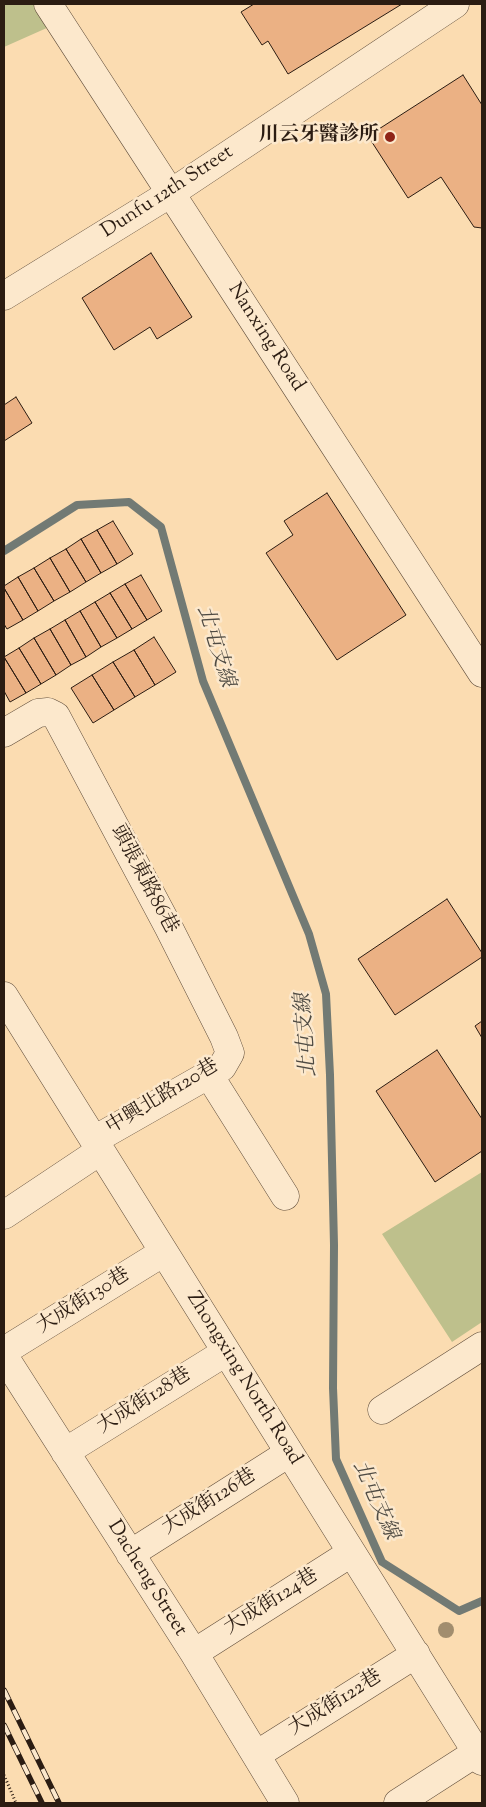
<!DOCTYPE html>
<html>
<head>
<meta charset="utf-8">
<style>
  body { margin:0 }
  #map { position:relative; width:486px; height:1807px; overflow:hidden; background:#fbdcb1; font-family:"Sorts Mill Goudy",serif }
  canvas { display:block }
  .frame { position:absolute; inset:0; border:5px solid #2b1c12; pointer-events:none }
</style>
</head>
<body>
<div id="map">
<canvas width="486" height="1807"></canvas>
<div class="frame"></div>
</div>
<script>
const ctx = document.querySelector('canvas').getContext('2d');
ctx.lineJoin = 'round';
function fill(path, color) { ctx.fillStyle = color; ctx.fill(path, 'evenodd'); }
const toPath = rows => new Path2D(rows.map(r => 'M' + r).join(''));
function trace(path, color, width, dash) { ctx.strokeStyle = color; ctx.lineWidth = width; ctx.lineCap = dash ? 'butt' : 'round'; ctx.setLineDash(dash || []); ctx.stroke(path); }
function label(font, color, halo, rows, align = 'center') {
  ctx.font = font + ' "Sorts Mill Goudy","Noto Serif TC",serif'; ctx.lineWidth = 5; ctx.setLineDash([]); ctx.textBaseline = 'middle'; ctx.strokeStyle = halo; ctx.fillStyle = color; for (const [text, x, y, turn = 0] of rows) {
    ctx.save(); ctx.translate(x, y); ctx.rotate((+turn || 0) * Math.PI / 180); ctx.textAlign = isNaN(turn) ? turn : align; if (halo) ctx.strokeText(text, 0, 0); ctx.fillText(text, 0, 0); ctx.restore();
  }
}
fill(toPath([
  [4,4,33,4,49,27,4,47],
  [482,1172,482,1322,452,1342,382,1234]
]), '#bec08c');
trace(toPath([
  [4,551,77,505,129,502,161,527,203,681,309,934,326,994,330,1075,334,1245,333,1388,336,1459,382,1562,459,1611,482,1601]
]), '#727a74', 8);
const building = toPath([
  [254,4,402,4,288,74,268,41,262,45,241,12,254,4],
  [463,75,482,105,482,228,474,227,441,177,408,198,368,136,463,75],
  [151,253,192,317,157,339,150,327,114,350,82,298,151,253],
  [16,397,32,423,4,441,4,405,16,397],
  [327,493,406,615,337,660,266,553,293,535,284,521,327,493],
  [113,521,133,554,117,564,97,530,113,521],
  [97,530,117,564,101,573,81,539,97,530],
  [81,539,101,573,86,582,66,549,81,539],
  [66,549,86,582,70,592,50,558,66,549],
  [50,558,70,592,54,601,34,568,50,558],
  [34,568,54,601,38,611,18,577,34,568],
  [141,575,162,611,147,620,125,584,141,575],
  [18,577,38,611,23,620,4,588,4,586,18,577],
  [125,584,147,620,132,629,110,593,125,584],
  [4,588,23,620,7,629,4,624,4,588],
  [110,593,132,629,117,638,95,602,110,593],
  [95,602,117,638,101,647,80,611,95,602],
  [80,611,101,647,86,657,65,620,80,611],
  [65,620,86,657,71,665,50,629,65,620],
  [50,629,71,665,56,675,34,638,50,629],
  [154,637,176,672,155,685,134,650,154,637],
  [34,638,56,675,41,684,19,648,34,638],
  [19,648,41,684,26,693,4,657,19,648],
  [134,650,155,685,135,697,113,662,134,650],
  [4,657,26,693,10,702,4,691,4,657],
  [113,662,135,697,114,710,92,675,113,662],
  [92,675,114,710,93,723,71,688,92,675],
  [447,899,482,953,482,957,395,1015,358,959,447,899],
  [482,1021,482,1038,475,1026,482,1021],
  [437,1050,482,1119,482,1151,435,1182,376,1091,437,1050]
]);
fill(building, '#ebb184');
trace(building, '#2b1c12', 1);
const minor = toPath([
  [48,4,482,673],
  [4,296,171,193,455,4],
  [4,733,38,713,48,712,56,716,169,928,224,1037,230,1053,222,1067,94,1140],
  [4,996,482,1761],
  [209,1075,285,1196],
  [4,1215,100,1151],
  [4,1351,164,1252],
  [4,1356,194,1653,285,1803],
  [382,1410,482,1346],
  [65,1452,226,1352],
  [130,1554,289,1453],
  [194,1653,351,1553],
  [256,1755,416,1654],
  [398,1803,482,1749]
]);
trace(minor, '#5f4c3a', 29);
trace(toPath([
  [4,1775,16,1803]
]), '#2b1c12', 3, [1, 2.5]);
trace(minor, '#fce8cc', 28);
const rail = toPath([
  [4,1690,59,1803],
  [4,1725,42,1803]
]);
trace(rail, '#2b1c12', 5.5);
trace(rail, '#fce8cc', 4, [11]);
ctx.fillStyle = '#a18d6e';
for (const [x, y] of [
  [446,1630]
]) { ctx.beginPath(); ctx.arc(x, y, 8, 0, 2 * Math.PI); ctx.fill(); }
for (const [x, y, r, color] of [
  [390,137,6,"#8f2418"]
]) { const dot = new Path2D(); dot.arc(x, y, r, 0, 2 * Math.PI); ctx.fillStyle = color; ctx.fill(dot); trace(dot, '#fce8cc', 2); }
label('bold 20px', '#2b1c12', '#fce8cc', [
  ["川云牙醫診所",379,137]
], 'right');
label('20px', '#2b1c12', '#fce8cc', [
  ["Dunfu 12th Street",168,193,-33],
  ["Nanxing Road",265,338,57],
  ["頭張東路86巷",143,880,62],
  ["中興北路120巷",163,1098,-31],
  ["大成街130巷",84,1302,-32],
  ["Zhongxing North Road",243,1379,58],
  ["大成街128巷",145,1402,-32],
  ["大成街126巷",210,1503,-32],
  ["Dacheng Street",146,1579,58],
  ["大成街124巷",272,1603,-32],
  ["大成街122巷",336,1704,-32]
]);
label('italic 21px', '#4f4b43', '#fce8cc', [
  ["北屯支線",214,647,73],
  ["北屯支線",308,1035,-94],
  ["北屯支線",374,1501,66]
]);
</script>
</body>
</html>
